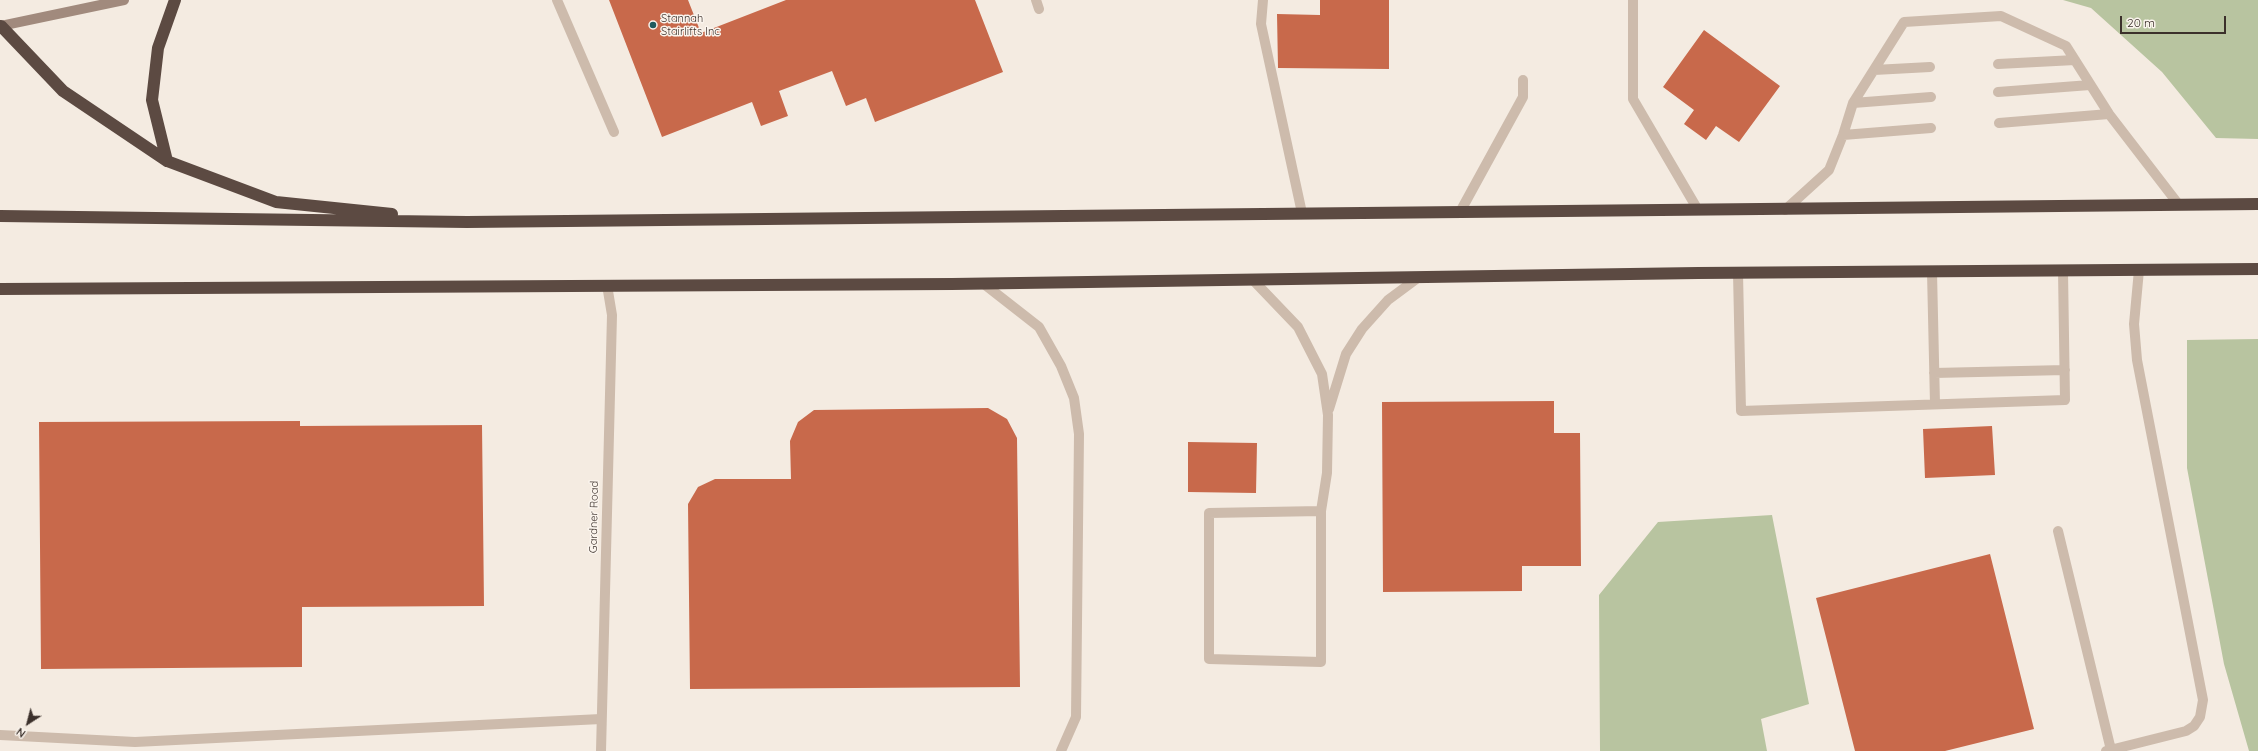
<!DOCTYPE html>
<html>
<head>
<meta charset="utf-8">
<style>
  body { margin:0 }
  #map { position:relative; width:2258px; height:751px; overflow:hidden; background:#f4ebe1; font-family:Quicksand,sans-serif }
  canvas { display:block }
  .north { position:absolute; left:8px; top:703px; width:40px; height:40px; -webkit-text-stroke:3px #fbf5ee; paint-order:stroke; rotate:216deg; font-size:11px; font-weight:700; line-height:16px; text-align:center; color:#3b302b }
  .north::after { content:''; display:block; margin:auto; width:14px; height:18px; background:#3b302b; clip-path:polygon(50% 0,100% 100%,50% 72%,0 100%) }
  .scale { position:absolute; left:2120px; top:16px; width:106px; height:18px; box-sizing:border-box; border:2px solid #3b302b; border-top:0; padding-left:5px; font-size:12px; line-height:14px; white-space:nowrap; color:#3b302b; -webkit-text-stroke:3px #fbf5ee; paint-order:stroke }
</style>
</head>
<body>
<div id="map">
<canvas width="2258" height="751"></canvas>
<div class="north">N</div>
<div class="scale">20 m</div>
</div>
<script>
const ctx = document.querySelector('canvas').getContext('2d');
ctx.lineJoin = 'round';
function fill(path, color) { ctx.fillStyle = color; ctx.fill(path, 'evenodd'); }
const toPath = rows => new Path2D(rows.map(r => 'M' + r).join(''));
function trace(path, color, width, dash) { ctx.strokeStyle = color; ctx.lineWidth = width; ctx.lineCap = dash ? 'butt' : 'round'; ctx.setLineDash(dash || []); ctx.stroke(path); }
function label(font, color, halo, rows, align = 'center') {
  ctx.font = font + ' Quicksand,sans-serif'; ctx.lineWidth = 3; ctx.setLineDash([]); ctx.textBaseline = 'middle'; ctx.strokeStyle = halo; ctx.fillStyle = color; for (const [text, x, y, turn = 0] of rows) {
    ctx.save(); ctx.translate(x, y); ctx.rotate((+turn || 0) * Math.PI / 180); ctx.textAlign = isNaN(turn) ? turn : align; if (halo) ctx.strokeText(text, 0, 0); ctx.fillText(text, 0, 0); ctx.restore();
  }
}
fill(toPath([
  [2063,0,2258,0,2258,139,2216,138,2162,72,2091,8],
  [2258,339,2258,751,2249,751,2224,664,2187,468,2187,340],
  [1772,515,1809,704,1761,719,1767,751,1600,751,1599,595,1658,522]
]), '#b8c4a0');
fill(toPath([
  [609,0,688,0,701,33,786,0,975,0,1003,72,875,122,866,98,846,106,832,71,779,91,788,116,761,126,752,102,662,137],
  [1320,0,1389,0,1389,69,1278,68,1277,14,1320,15],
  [1704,30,1780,86,1739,142,1716,126,1706,140,1684,124,1694,110,1663,87],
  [1554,401,1554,433,1580,433,1581,566,1522,566,1522,591,1383,592,1382,402],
  [988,408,1007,419,1017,438,1020,687,690,689,688,504,698,487,715,479,791,479,790,441,798,422,814,410],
  [300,421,300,426,482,425,484,606,302,607,302,667,41,669,39,422],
  [1992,426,1995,475,1925,478,1923,429],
  [1188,442,1257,443,1256,493,1188,492],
  [1990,554,2034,729,1945,751,1855,751,1816,598]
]), '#c8694b');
trace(toPath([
  [557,0,614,132],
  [1036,0,1039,9],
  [1263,0,1261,24,1302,213],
  [1633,0,1633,99,1698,210],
  [1998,64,2075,60],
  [1874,70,1930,67],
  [1998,92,2090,85],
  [1853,103,1931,97],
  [1999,123,2109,114],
  [1843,135,1931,128],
  [1785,210,1829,170,1843,135,1853,103,1904,22,2001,16,2066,46,2109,114,2179,205],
  [1460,212,1523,97,1523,80],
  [1932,272,1935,404],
  [1738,273,1741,411,2065,400,2063,271],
  [1253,280,1298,327,1322,374,1328,415,1327,473,1321,511,1321,662,1209,659,1209,513,1321,511],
  [984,284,1039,327,1061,366,1074,398,1079,434,1076,717,1061,751],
  [1934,373,2065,370],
  [1329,409,1346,354,1362,329,1388,300,1419,277],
  [2058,531,2111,750],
  [0,735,135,742,601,719],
  [2106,751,2186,731,2194,726,2200,717,2203,700,2137,360,2134,324,2139,270]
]), '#cdbbac', 10);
trace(toPath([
  [601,751,612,315,607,285]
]), '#cdbbac', 10);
trace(toPath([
  [0,26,124,0]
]), '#a18a7d', 10);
trace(toPath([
  [1,26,63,91,167,161,276,202,392,214],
  [167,161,152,100,158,48,175,0],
  [0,216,467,222,2258,204],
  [0,289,952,284,1698,273,2258,269]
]), '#5c4a42', 12);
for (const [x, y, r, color] of [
  [653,25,4,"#1f5a5e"]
]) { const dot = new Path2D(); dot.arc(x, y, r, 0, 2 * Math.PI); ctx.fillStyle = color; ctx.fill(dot); trace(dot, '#fbf5ee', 1.5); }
label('11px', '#3b302b', '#fbf5ee', [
  ["Stannah",661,19],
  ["Stairlifts Inc",661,32]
], 'left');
label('11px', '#3b302b', '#fbf5ee', [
  ["Gardner Road",594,517,-89]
]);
</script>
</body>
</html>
